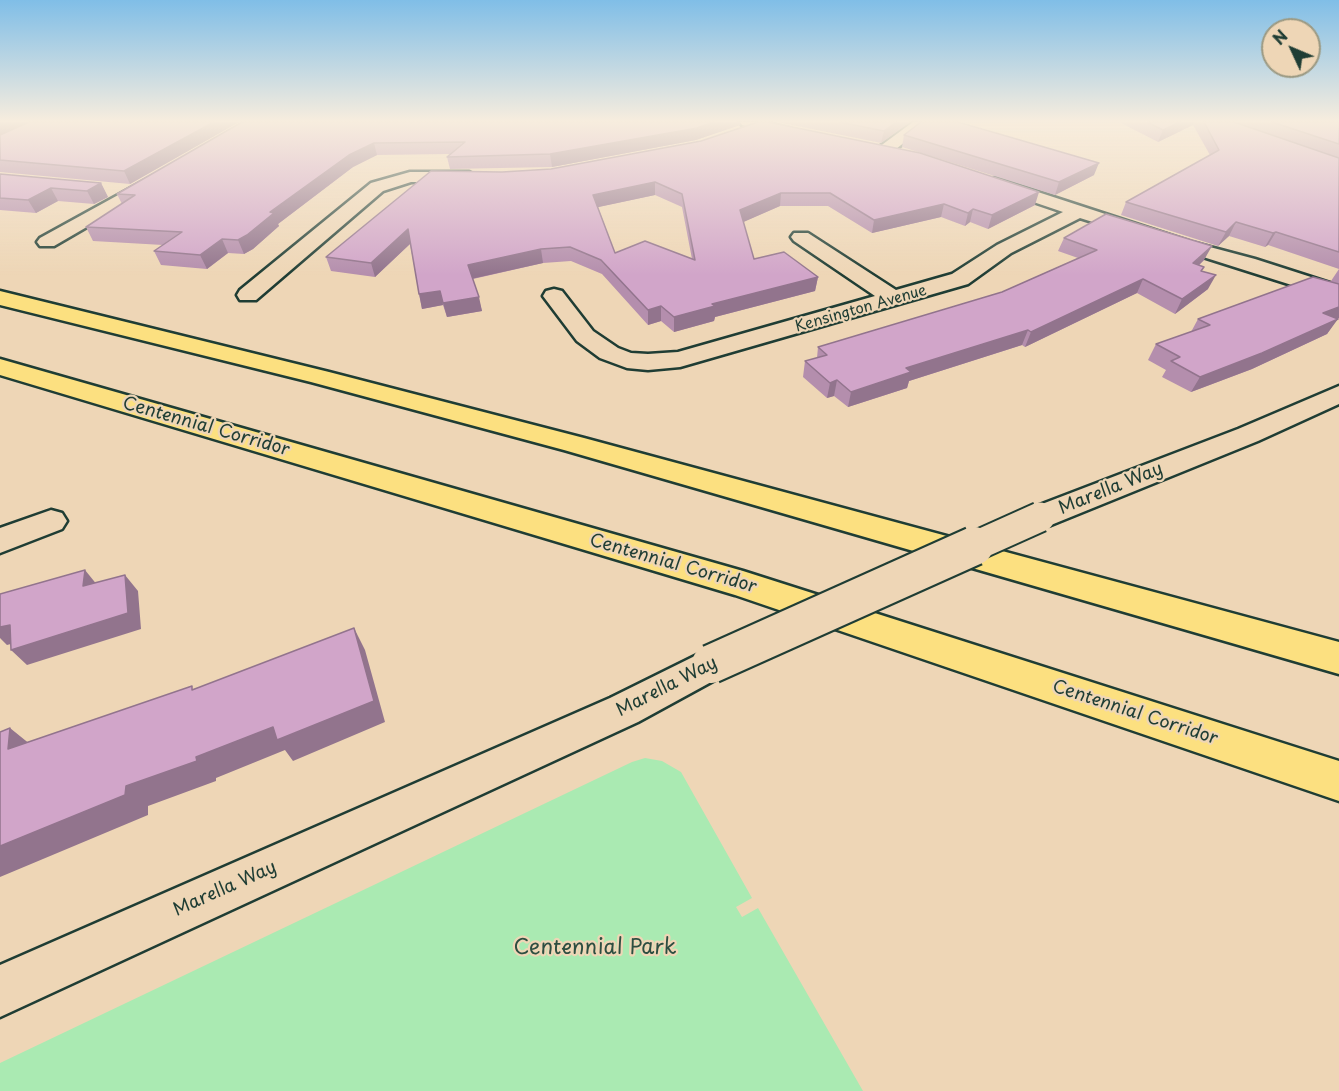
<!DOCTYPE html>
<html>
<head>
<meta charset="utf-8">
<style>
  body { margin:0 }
  #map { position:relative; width:1339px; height:1091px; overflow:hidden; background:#eed6b6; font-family:"Playpen Sans",sans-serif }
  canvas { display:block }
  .north { position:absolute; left:1261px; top:18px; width:60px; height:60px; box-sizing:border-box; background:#eed6b6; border:2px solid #9b9982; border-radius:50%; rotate:314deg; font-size:16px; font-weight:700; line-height:24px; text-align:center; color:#1f3d34 }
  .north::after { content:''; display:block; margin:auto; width:21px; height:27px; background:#1f3d34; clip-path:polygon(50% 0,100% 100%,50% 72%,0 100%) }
</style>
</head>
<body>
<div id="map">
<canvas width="1339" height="1091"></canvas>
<div class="north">N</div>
</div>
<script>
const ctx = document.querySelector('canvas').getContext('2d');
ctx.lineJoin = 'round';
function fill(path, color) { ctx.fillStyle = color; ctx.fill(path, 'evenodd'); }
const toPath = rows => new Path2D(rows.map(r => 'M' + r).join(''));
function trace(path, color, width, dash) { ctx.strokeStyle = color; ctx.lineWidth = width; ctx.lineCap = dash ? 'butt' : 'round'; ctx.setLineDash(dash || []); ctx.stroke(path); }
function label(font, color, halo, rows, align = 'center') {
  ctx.font = font + ' "Playpen Sans",sans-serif'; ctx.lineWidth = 4.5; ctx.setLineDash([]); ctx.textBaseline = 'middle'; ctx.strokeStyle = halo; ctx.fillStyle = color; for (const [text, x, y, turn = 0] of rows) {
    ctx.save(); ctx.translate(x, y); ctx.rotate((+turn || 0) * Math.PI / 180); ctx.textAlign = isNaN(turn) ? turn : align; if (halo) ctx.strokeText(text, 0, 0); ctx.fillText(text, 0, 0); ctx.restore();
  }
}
fill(toPath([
  [645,758,662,761,681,772,752,898,736,907,742,917,758,908,863,1091,0,1091,0,1063,632,762]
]), '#aaeab2');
const minor = toPath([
  [740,122,765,122,802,132,805,135,797,140,742,125,740,122],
  [913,122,930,122,891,153,879,153,877,150,879,147,913,122],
  [160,172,166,173,169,177,166,181,54,246,40,246,37,242,40,238,160,172],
  [410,172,469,172,478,177,469,182,411,182,383,191,256,300,240,300,237,295,240,290,371,183,410,172],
  [995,178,1191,242,1255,259,1339,286,1339,300,1080,218,1011,253,968,284,680,367,648,370,627,368,600,358,577,341,543,296,546,291,554,289,562,291,593,331,618,348,631,353,648,354,678,352,875,296,794,241,791,237,794,233,808,233,896,290,952,274,997,245,1063,212,989,187,986,183,989,179,995,178],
  [1339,386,1339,404,1258,441,1051,525,1040,528,1029,525,1024,517,1029,509,1238,429,1339,386],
  [51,510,62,513,67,521,62,529,0,553,0,528,51,510],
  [711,648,724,653,730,664,724,675,638,722,0,1017,0,965,610,698,711,648]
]);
const motorway = toPath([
  [0,291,329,372,584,438,1339,642,1339,674,564,450,311,382,0,305,0,291],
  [0,359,743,571,1339,761,1339,801,735,595,0,375,0,359]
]);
trace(minor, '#1f3d34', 5);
trace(motorway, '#1f3d34', 5);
fill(minor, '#eed6b6');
fill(motorway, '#fce080');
const minorBridgeFar1 = toPath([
  [971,548,1040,517]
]);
const minorBridge = toPath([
  [711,664,974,546]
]);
trace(minorBridgeFar1, '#1f3d34', 33, []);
trace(minorBridge, '#1f3d34', 42, []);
trace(minorBridgeFar1, '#eed6b6', 29);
trace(minorBridge, '#eed6b6', 38);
fill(toPath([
  [239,122,130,184,0,172,0,135],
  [242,122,740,122,740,125,696,140,552,167,450,169,447,157,450,154,377,155,353,167,278,224,279,226,253,249,244,254,228,253,207,269,161,265,154,251,163,245,93,241,86,227,122,204,117,194],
  [777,122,910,122,881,143],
  [1119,122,1339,122,1339,269,1268,245,1265,247,1229,236,1218,246,1121,215,1126,202,1210,155,1193,125,1158,142],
  [904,135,1094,175,1055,195,902,147],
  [502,172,1035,205,988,229,970,222,965,226,941,217,872,233,828,206,780,206,743,222,754,259,818,277,815,291,715,317,714,321,674,332,661,321,648,325,602,274,571,261,543,263,473,279,482,311,447,317,443,305,422,309,410,244,375,277,331,271,326,257],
  [655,195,682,207,692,259,615,253,598,207],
  [0,174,101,183,108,197,94,204,58,201,36,213,0,210],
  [1064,238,1204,260,1199,265,1208,289,1175,314,1137,293,1025,347,1022,345,909,381,907,388,848,407,834,396,827,398,803,377,805,361,817,358,818,347,1002,292,1078,258,1058,251],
  [1339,269,1339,318,1337,319,1327,334,1252,369,1191,392,1162,377,1166,370,1148,360,1156,344,1191,332,1198,319,1331,281]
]), '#b48ead');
fill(toPath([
  [0,122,30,122,0,135],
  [214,122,239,122,130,184,124,171],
  [714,122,740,122,740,125,696,140,552,167,550,154],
  [896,122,910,122,881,143,884,131],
  [1180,122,1194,122,1193,125,1158,142,1163,130],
  [374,143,377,155,353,167,278,224,279,226,253,249,244,254,238,240,270,212,349,155],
  [1099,163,1094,175,1055,195,1059,182],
  [655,182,655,195,594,208,593,195],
  [101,183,108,197,94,204,87,191],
  [51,188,58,201,36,213,28,200],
  [1039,192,1035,205,988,229,992,215],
  [781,193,780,206,739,224,740,210],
  [944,204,941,217,872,233,874,220],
  [973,209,970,222,965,226,968,213],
  [1236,222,1229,236,1218,246,1226,232],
  [408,229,411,243,375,277,371,263],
  [1276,232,1268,245,1265,247,1273,233],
  [222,239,228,253,207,269,200,255],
  [1212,246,1204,260,1186,278,1193,263],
  [541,249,543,263,471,279,468,265],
  [1216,275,1208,289,1175,314,1182,299],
  [818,277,815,291,715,317,714,321,674,332,674,317,712,304],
  [1143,279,1137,293,1025,347,1031,332],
  [440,291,443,305,422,309,419,294],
  [479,297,482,311,447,317,443,303],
  [661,306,661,321,648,325,648,310],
  [1339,307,1339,318,1313,328,1323,313],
  [1338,319,1327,334,1252,369,1191,392,1200,377],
  [1028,330,1022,345,909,381,907,388,848,407,851,392,906,368],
  [837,380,834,396,827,398,830,383],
  [85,570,98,586,83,586],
  [125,575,138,591,141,629,27,665,11,650],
  [10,625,26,640,7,645,0,638,0,627],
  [354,628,365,650,385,722,293,761,285,750,216,778,216,781,148,806,148,815,0,877,0,846,126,786,196,757],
  [10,728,36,749,8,749]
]), '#92748d');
const building = toPath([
  [29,122,214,122,124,171,0,160,0,135,29,122],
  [242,122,714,122,697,128,550,154,447,157,465,142,374,143,349,155,270,212,274,213,247,235,238,240,222,239,200,255,154,251,182,232,86,227,135,195,117,194,242,122],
  [758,122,768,122,920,153,1039,192,992,215,973,209,968,213,944,204,874,220,830,193,781,193,740,210,754,259,784,252,818,277,712,304,715,306,674,317,661,306,648,310,601,260,570,247,541,249,468,265,479,297,443,303,440,291,419,294,408,229,371,263,326,257,431,171,502,172,551,169,701,141,758,122],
  [655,182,682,194,695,260,645,241,615,253,593,195,655,182],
  [839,122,896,122,884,131,839,122],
  [921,122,958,122,1099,163,1059,182,904,135,921,122],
  [1147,122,1180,122,1163,130,1147,122],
  [1204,122,1234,122,1339,158,1339,252,1276,232,1273,233,1236,222,1226,232,1126,202,1219,150,1204,122],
  [1272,122,1339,122,1339,144,1272,122],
  [0,174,101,183,87,191,51,188,28,200,0,198,0,174],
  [1106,214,1212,246,1193,263,1204,267,1201,271,1216,275,1182,299,1143,279,1031,332,1028,330,906,368,911,372,851,392,837,380,830,383,805,361,827,355,818,347,1002,292,1097,250,1064,238,1106,214],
  [1313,277,1339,284,1339,307,1323,313,1338,319,1262,353,1200,377,1171,361,1180,357,1156,344,1210,325,1198,319,1313,277],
  [85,570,83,586,125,575,128,613,11,650,10,625,0,627,0,594,85,570],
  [354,628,374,701,277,740,273,727,196,757,197,761,126,786,125,795,0,846,0,732,10,728,8,749,192,686,192,690,354,628]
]);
fill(building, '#d1a5c9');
trace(building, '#92748d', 1.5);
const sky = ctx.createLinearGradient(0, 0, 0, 275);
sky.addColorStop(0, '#80bee7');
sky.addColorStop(0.44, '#f7edde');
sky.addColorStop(1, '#f7edde00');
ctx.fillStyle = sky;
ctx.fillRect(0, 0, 1339, 275);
label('15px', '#1f3d34', '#eed6b6', [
  ["Kensington Avenue",861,309,-16]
]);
label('18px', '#1f3d34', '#eed6b6', [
  ["Centennial Corridor",206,427,16],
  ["Marella Way",1111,489,-22],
  ["Centennial Corridor",673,564,16],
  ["Marella Way",667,687,-27],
  ["Centennial Corridor",1135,713,18],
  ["Marella Way",225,889,-24]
]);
label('21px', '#2d4e41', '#eed6b6', [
  ["Centennial Park",595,948]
]);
</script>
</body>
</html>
